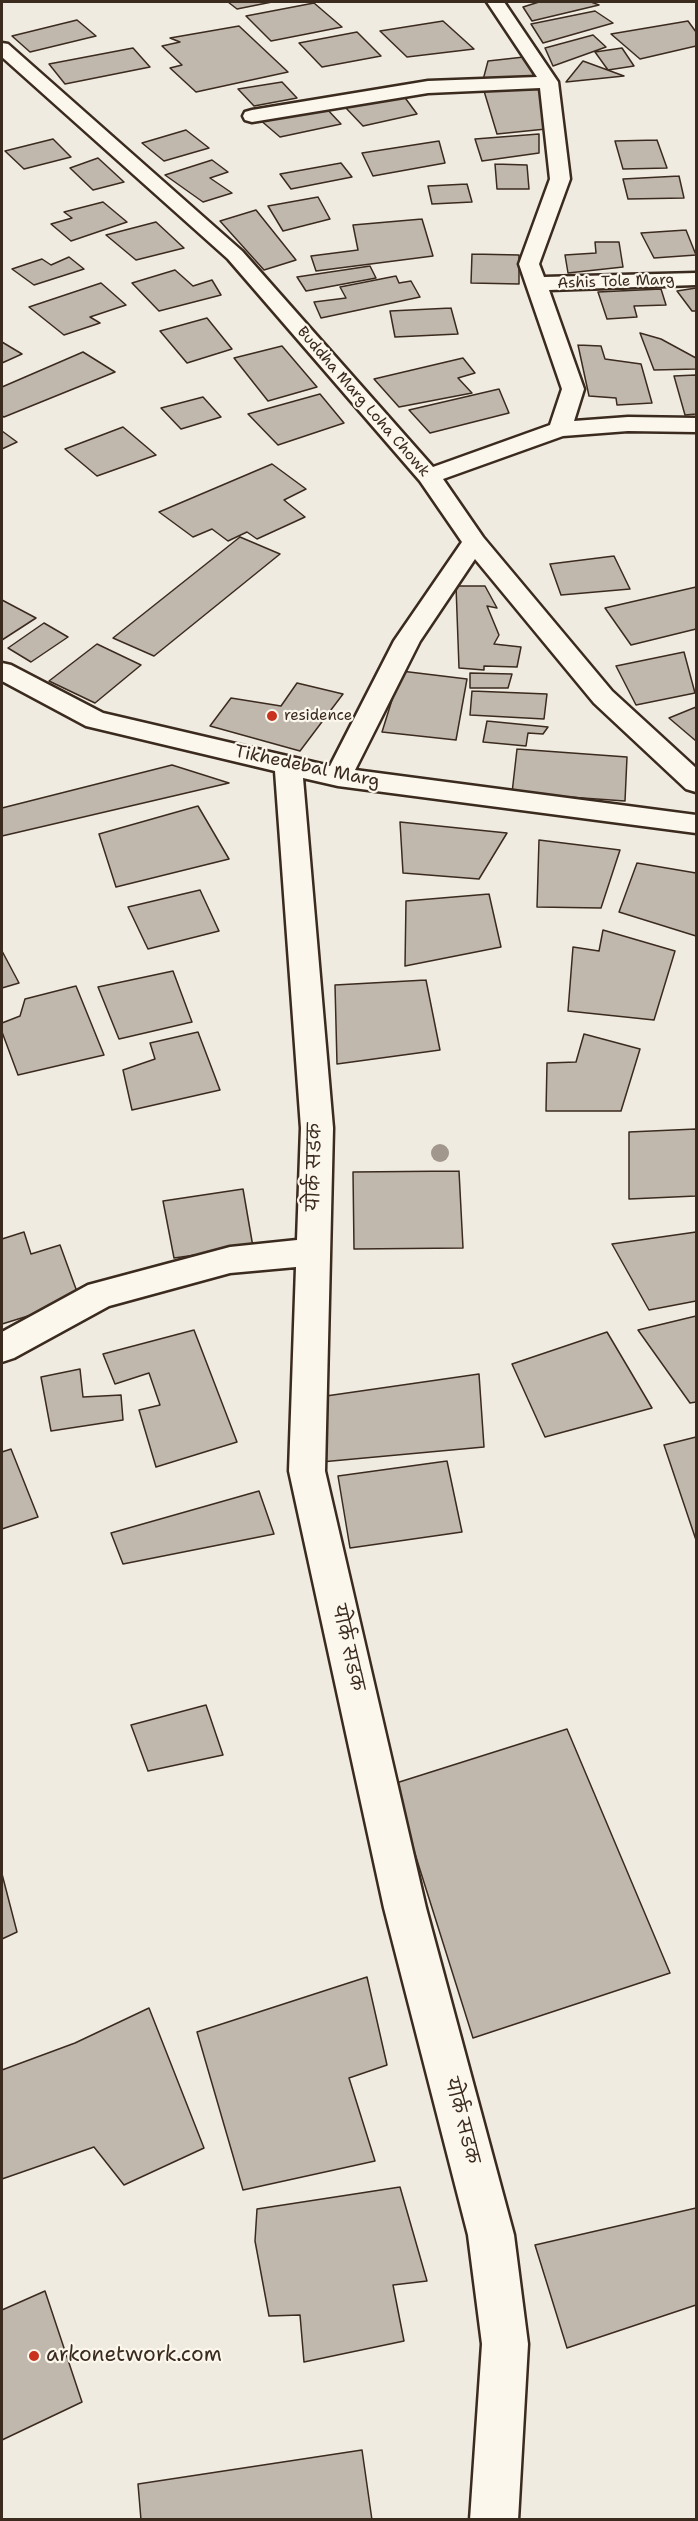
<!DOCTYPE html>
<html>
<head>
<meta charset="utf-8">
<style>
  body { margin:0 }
  #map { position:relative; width:698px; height:2521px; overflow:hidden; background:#f0ebe0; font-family:"Shantell Sans",sans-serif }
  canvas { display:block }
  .frame { position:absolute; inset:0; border:3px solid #3b2a1e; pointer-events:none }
</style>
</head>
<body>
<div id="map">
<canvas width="698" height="2521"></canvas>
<div class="frame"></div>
</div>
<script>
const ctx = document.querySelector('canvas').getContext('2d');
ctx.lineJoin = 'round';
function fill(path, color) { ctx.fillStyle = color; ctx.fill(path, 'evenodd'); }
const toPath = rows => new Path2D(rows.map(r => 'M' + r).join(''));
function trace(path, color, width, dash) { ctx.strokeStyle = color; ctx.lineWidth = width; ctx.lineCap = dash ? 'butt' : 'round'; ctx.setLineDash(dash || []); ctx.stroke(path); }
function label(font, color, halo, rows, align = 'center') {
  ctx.font = font + ' "Shantell Sans","Playpen Sans Deva",sans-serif'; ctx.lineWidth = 4.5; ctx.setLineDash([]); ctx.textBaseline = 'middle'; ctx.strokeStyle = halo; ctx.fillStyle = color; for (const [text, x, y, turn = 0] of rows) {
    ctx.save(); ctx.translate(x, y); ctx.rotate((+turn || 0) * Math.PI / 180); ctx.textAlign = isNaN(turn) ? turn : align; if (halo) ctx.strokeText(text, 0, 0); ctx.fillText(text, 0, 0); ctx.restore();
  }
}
const building = toPath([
  [228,2,272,2,237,9,228,2],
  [539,2,591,2,599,5,532,21,523,7,539,2],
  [314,3,342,27,271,41,246,16,314,3],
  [595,11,613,23,543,43,531,24,595,11],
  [77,20,96,36,30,52,12,36,77,20],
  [443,21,474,49,407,57,380,31,443,21],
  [688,21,696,32,696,46,640,59,611,34,688,21],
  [239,26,288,72,196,92,170,68,182,65,162,46,180,42,170,38,239,26],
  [357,32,381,56,322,67,299,43,357,32],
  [593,35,606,47,553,66,545,48,593,35],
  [133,48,150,67,65,84,49,64,133,48],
  [622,48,634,66,608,70,595,52,622,48],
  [524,57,535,78,483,80,488,61,524,57],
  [583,61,624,76,566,82,583,61],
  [282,82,297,98,254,106,238,89,282,82],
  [539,88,546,129,497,134,484,91,539,88],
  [403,95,417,114,363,126,345,107,403,95],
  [326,108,341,124,280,137,259,119,326,108],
  [186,130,209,148,164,161,142,143,186,130],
  [539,134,539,153,482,161,475,139,539,134],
  [53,139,71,157,24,169,5,151,53,139],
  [657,140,667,168,623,169,615,141,657,140],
  [439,141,445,163,373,176,362,153,439,141],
  [98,158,124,182,93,190,70,168,98,158],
  [212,160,228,172,210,178,232,193,203,202,165,175,212,160],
  [341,163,352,177,291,189,280,174,341,163],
  [495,164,527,165,529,189,497,189,495,164],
  [679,176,684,198,628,199,623,179,679,176],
  [467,184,472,202,432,204,428,186,467,184],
  [318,197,330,219,283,231,268,206,318,197],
  [103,202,127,222,71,241,51,224,72,218,64,212,103,202],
  [256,210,296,260,264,270,220,221,256,210],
  [422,219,433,256,316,271,311,256,358,250,353,225,422,219],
  [156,222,184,248,136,260,106,235,156,222],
  [686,230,696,255,654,258,641,233,686,230],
  [595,242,619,242,623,267,568,273,565,255,596,253,595,242],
  [472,254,519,255,519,284,471,283,472,254],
  [69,257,84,269,34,285,12,269,42,259,51,265,69,257],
  [370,266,376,278,306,291,297,277,370,266],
  [175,270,193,286,212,280,221,295,159,311,132,283,175,270],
  [396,276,399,283,411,281,420,297,321,318,314,302,346,298,340,287,396,276],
  [101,283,126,305,90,317,100,323,64,335,29,307,101,283],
  [696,288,696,311,692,311,677,291,696,288],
  [661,289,666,305,634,306,637,317,607,319,598,292,661,289],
  [451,308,458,334,395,337,390,311,451,308],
  [207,318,232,349,187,363,160,331,207,318],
  [640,333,661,339,696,358,696,369,654,370,640,333],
  [2,342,22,354,2,363,2,342],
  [578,345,601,346,605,359,641,364,652,403,617,405,616,398,589,396,578,345],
  [282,346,317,387,268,401,234,358,282,346],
  [83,352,115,372,4,417,2,416,2,387,83,352],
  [463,358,475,373,458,378,472,393,399,407,374,379,463,358],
  [696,375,696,414,685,415,674,376,696,375],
  [499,389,509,413,430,433,409,410,499,389],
  [320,394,344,423,278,445,248,414,320,394],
  [203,397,221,417,181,429,161,408,203,397],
  [123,427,156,455,97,476,65,449,123,427],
  [2,431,17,442,2,449,2,431],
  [272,464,306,489,284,500,305,517,257,539,247,532,228,541,212,529,193,537,159,512,272,464],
  [240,537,280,554,154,656,113,638,240,537],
  [614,556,630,589,561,595,550,564,614,556],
  [456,586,485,586,497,608,487,606,499,635,494,644,521,647,517,667,484,666,484,670,459,668,456,586],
  [696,587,696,629,631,645,605,608,696,587],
  [2,600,36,618,2,640,2,600],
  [44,623,68,637,31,662,8,648,44,623],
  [97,644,141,665,95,703,49,681,97,644],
  [684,652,695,693,636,705,616,666,684,652],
  [401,671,467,679,456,740,382,732,401,671],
  [470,673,512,674,508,688,470,688,470,673],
  [297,683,343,694,300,751,210,726,231,698,281,706,297,683],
  [472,691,547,694,544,719,470,715,472,691],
  [696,707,696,741,669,718,696,707],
  [487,721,548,727,543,734,528,733,526,746,483,742,487,721],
  [517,749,627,757,625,801,512,793,517,749],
  [172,765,229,783,2,836,2,808,172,765],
  [198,806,229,859,116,887,99,834,198,806],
  [400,822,507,833,479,879,403,873,400,822],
  [539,840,620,850,601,908,537,907,539,840],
  [637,863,696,873,696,936,619,912,637,863],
  [200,890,219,931,148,949,128,907,200,890],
  [489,894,501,947,405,966,406,901,489,894],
  [603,930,675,951,654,1020,568,1011,573,947,599,951,603,930],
  [2,951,19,983,2,988,2,951],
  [173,971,192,1022,119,1039,98,987,173,971],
  [426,980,440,1050,337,1064,335,985,426,980],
  [76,986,104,1055,18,1075,2,1032,2,1023,20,1016,25,999,76,986],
  [198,1032,220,1090,132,1110,123,1070,155,1059,150,1043,198,1032],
  [584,1034,640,1049,621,1111,546,1111,547,1063,576,1062,584,1034],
  [696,1129,696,1196,629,1199,629,1132,696,1129],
  [459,1171,463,1248,354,1249,353,1172,459,1171],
  [243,1189,253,1247,174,1258,163,1201,243,1189],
  [24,1232,31,1254,60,1245,80,1300,2,1324,2,1239,24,1232],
  [696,1232,696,1301,649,1310,612,1244,696,1232],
  [696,1316,696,1402,690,1403,638,1330,696,1316],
  [194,1330,237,1442,156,1467,139,1410,160,1405,149,1373,115,1384,103,1354,194,1330],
  [607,1332,652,1408,545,1437,512,1364,607,1332],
  [80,1369,83,1397,121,1395,123,1420,51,1431,41,1377,80,1369],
  [479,1374,484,1447,321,1462,319,1397,479,1374],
  [696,1437,696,1540,664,1445,696,1437],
  [11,1449,38,1517,2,1529,2,1452,11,1449],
  [447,1461,462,1532,350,1548,338,1476,447,1461],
  [259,1491,274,1534,123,1564,111,1533,259,1491],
  [206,1705,223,1755,148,1771,131,1725,206,1705],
  [567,1729,670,1973,473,2038,393,1784,567,1729],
  [2,1874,17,1932,2,1939,2,1874],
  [367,1977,387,2065,349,2078,375,2161,243,2190,197,2032,367,1977],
  [149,2008,204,2148,124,2185,94,2147,2,2179,2,2070,75,2043,149,2008],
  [400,2187,427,2281,393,2285,404,2341,304,2362,300,2315,269,2316,255,2241,257,2209,400,2187],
  [696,2208,696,2305,567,2348,535,2245,696,2208],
  [45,2291,82,2402,2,2440,2,2310,45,2291],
  [362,2450,372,2520,141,2520,138,2484,362,2450]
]);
fill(building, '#c0b8ad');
trace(building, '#3b2a1e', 1.5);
const minor = toPath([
  [487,2,504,2,558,82,570,179,539,264,544,277,696,273,696,285,549,290,584,389,574,421,628,417,696,418,696,432,628,431,563,436,443,479,483,537,612,691,696,768,696,792,686,789,594,703,475,559,420,641,355,770,696,815,696,833,338,786,303,778,333,1128,325,1471,426,1908,514,2235,528,2344,518,2520,470,2520,482,2344,468,2235,384,1908,289,1471,296,1267,230,1273,109,1306,14,1358,2,1362,2,1332,88,1285,230,1247,297,1240,301,1128,275,771,86,726,2,681,2,663,11,665,103,713,330,766,394,641,462,542,420,481,228,259,2,57,2,43,8,44,242,251,433,467,550,425,562,389,519,264,550,179,540,88,428,93,252,122,245,120,243,116,245,112,252,110,428,81,537,77,487,2]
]);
trace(minor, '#3b2a1e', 5);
fill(minor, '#fbf7ec');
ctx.fillStyle = '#a2978c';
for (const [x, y] of [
  [440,1153]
]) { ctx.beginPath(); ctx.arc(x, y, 9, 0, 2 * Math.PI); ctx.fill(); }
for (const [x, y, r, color] of [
  [272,716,6,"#c8321e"],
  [34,2356,6,"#c8321e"]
]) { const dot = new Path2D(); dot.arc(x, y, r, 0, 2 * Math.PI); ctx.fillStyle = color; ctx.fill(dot); trace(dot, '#fbf7ec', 2); }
label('15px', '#3b2a1e', '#fbf7ec', [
  ["Ashis Tole Marg",616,282,-2],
  ["Buddha Marg Loha Chowk",363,402,49]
]);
label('15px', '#3b2a1e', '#fbf7ec', [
  ["residence",284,716]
], 'left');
label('18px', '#3b2a1e', '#fbf7ec', [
  ["Tikhedebal Marg",307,767,12],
  ["योर्क सडक",315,1167,-89],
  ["योर्क सडक",347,1648,77],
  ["योर्क सडक",461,2121,75]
]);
label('21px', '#3b2a1e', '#fbf7ec', [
  ["arkonetwork.com",46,2356]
], 'left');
</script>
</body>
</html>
